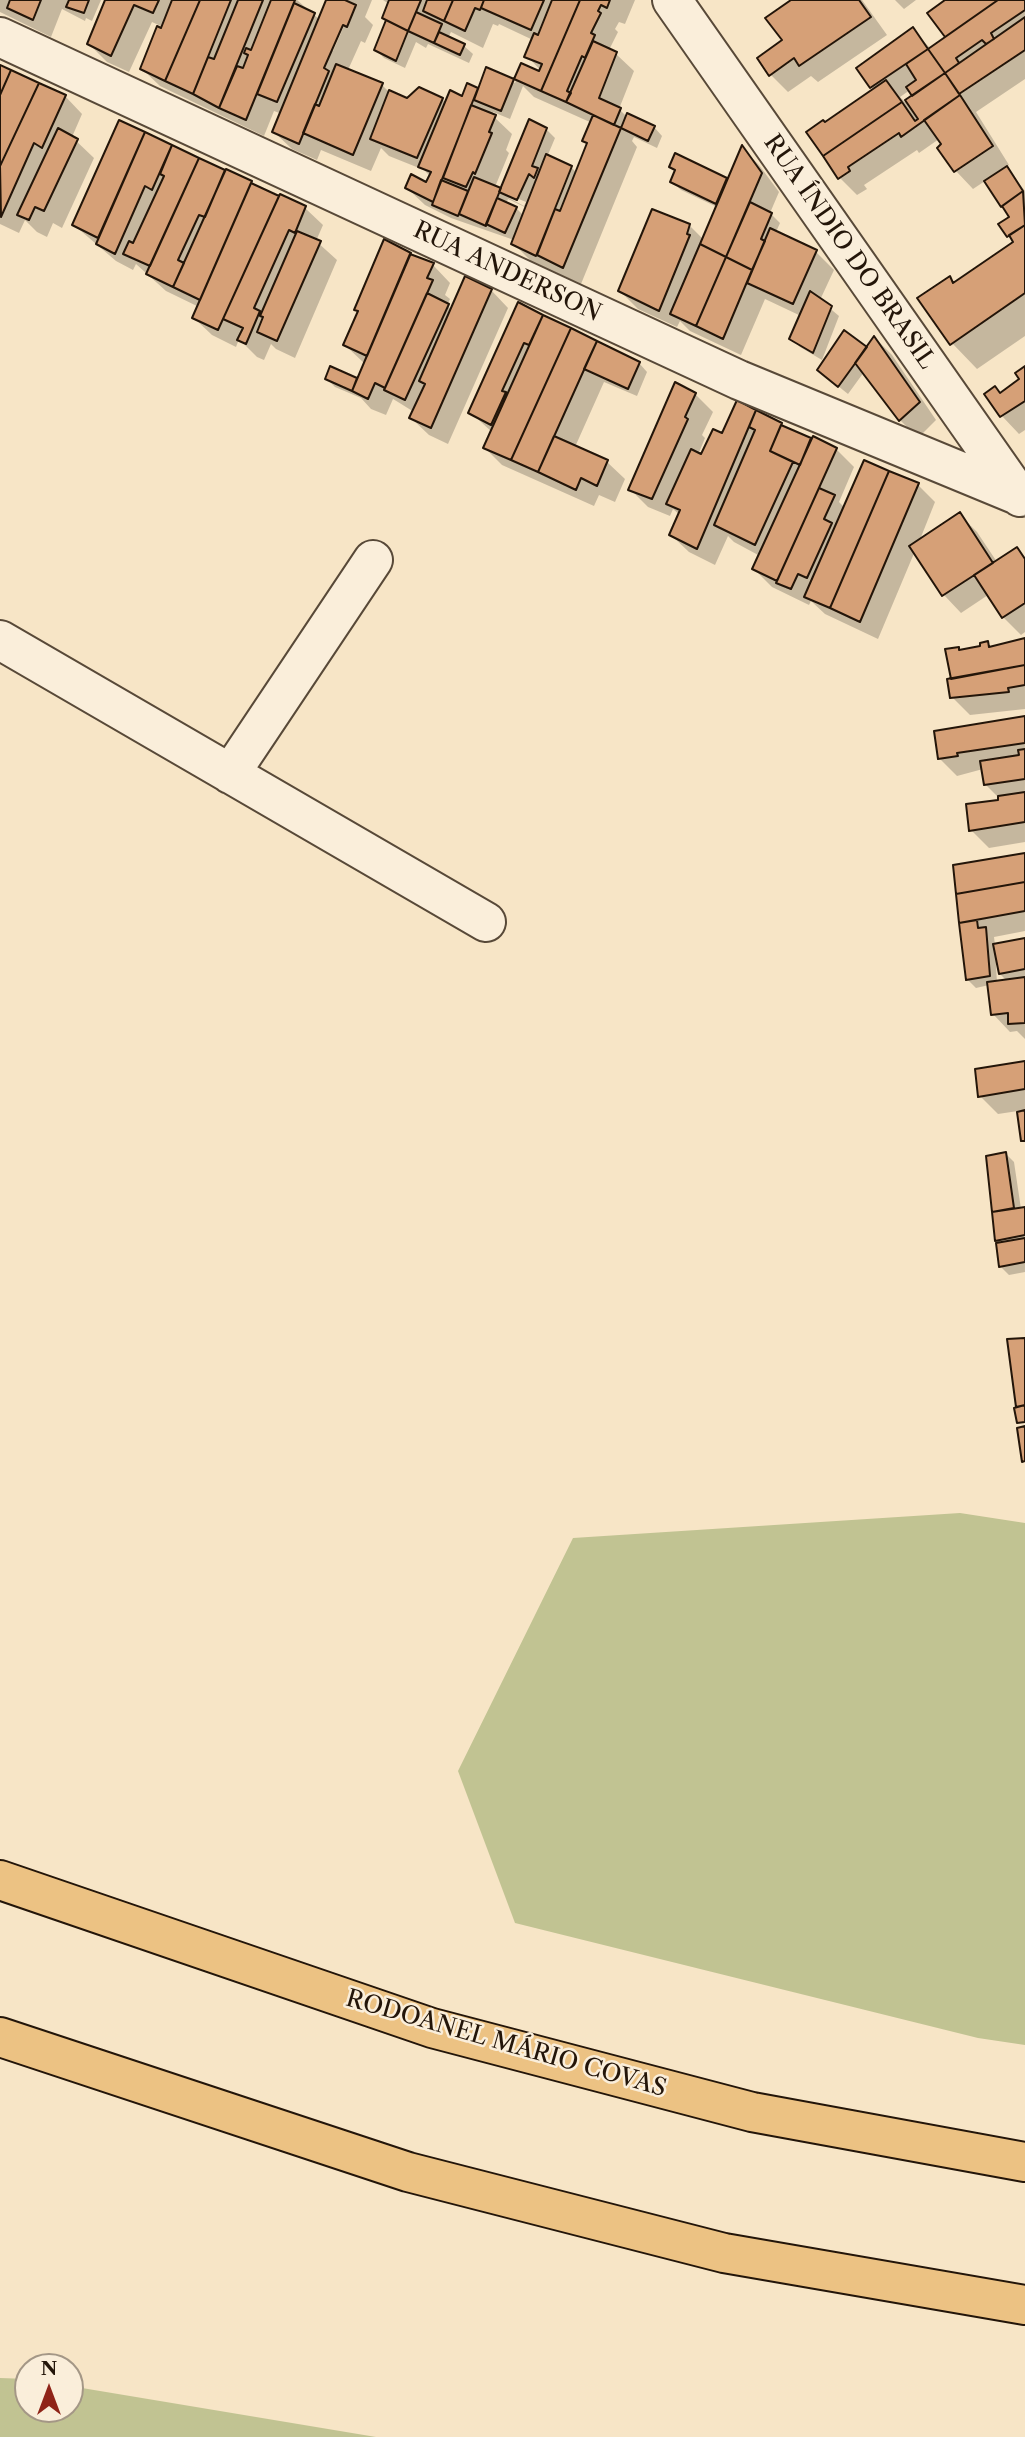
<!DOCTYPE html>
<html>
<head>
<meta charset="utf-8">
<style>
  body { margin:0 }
  #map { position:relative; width:1025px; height:2437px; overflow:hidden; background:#f7e5c6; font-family:"Libre Caslon Text",serif }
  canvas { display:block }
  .north { position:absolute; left:14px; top:2353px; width:70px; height:70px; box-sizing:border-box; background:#faeeda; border:2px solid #a49786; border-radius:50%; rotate:0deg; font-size:19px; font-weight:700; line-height:28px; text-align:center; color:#231509 }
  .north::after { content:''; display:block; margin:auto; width:24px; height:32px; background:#8f2418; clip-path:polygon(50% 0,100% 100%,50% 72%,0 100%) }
</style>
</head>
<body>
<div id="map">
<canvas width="1025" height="2437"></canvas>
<div class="north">N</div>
</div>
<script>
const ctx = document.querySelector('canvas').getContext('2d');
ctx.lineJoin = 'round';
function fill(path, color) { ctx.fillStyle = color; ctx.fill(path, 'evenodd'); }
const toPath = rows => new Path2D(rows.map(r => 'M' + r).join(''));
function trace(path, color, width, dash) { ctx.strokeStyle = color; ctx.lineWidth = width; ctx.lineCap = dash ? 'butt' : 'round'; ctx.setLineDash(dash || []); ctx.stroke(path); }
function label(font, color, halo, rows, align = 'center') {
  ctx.font = font + ' "Libre Caslon Text",serif'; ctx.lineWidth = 5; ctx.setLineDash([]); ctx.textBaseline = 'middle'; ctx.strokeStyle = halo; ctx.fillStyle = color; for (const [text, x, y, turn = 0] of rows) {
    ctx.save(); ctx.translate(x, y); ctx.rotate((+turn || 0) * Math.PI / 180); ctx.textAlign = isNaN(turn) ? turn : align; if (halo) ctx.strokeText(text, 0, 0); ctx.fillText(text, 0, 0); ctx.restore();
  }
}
fill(toPath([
  [960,1513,1025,1523,1025,2045,978,2038,515,1923,458,1771,573,1538],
  [0,2378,28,2379,28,2409,70,2409,70,2386,376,2437,0,2437]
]), '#c1c392');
fill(toPath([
  [0,0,101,0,92,21,86,18,85,21,62,9,51,37,0,12],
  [107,0,297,0,320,20,328,0,372,0,365,17,373,25,365,43,361,41,348,70,382,85,390,93,408,100,442,99,446,103,463,98,468,85,479,90,487,69,515,83,522,65,546,76,527,56,533,40,499,24,498,26,493,24,483,48,451,32,448,38,464,46,473,54,469,63,428,44,426,48,416,42,405,68,384,58,376,50,387,21,389,4,383,0,635,0,625,24,619,22,615,29,618,32,609,50,616,54,634,71,619,109,627,117,654,127,662,136,657,148,634,137,632,141,637,147,581,284,531,261,513,243,514,240,451,218,425,205,407,188,427,185,431,177,424,170,389,156,381,148,371,171,321,150,317,160,292,149,274,132,282,114,274,111,264,136,160,86,142,69,163,27,152,22,129,72,107,62,89,44],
  [344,16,348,17,333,51,330,50],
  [523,86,534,97,592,123,585,141,588,144,577,173,571,167,547,157,555,138,546,129,502,190,495,187,509,153,506,150,512,134,492,115,493,112,510,119],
  [509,195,526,202,524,206,509,198],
  [508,199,527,208,524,216,516,208,506,204],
  [795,0,862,0,887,35,818,82,811,76,788,92,770,74,785,41],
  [895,0,916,0,904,9],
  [948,0,1025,0,1025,79,976,112,1009,165,1006,167,1025,191,1025,336,977,369,952,343,949,279,955,284,1015,243,1008,236,1011,217,985,181,973,189,956,171,939,148,943,145,939,139,919,153,917,150,864,185,867,189,857,195,840,178,825,125,875,90,871,87,912,29,931,49,947,38,929,13],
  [910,90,914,96,905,102,900,97],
  [0,66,65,96,82,114,72,137,94,158,62,228,53,223,47,237,37,232,25,220,19,233,0,224],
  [120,123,251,183,256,188,279,199,305,208,323,225,316,241,337,260,295,358,276,349,271,344,264,360,257,357,239,339,236,347,212,335,194,318,199,307,166,291,136,264,133,270,116,261,74,225],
  [742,148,759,165,779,192,770,213,780,223,776,232,816,252,834,270,820,300,839,316,822,360,800,347,791,338,801,316,765,299,741,355,690,331,680,321,677,327,638,309,620,291,689,225,704,240,717,207,681,190,672,182,676,172,671,167,728,182],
  [385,242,433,265,450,283,445,295,450,299,447,305,452,310,491,290,508,308,448,444,429,435,411,418,414,412,398,402,393,399,386,415,371,409,361,398,335,387,327,379,358,381,365,364,345,345,359,313,356,310],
  [519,305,639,363,647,372,637,396,604,382,575,447,607,462,625,479,615,502,599,495,594,506,502,465,485,448,492,432,470,412],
  [875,338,892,355,936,420,918,438,900,420,864,372,848,394,828,378,867,349],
  [1025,368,1025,430,1019,434,1002,416,987,394,1001,394,1021,379],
  [695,394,713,412,702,435,705,438,698,455,702,457,723,435,738,402,783,428,836,449,854,467,839,502,845,508,918,485,935,502,919,542,960,515,977,532,997,562,1017,549,1025,557,1025,632,1021,635,1003,617,988,595,961,613,944,595,915,551,878,639,825,614,811,601,809,605,772,587,754,569,760,556,734,542,728,536,715,565,689,552,671,535,680,515,673,509,670,516,648,507,630,489],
  [1025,640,1025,709,970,715,952,697,958,649,961,652,982,647,987,643,992,648],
  [1025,718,1025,842,989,848,971,830,1002,801,985,784,983,769,957,776,939,758],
  [1025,855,1025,931,994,937,995,945,1025,940,1025,1039,1017,1031,1010,1032,993,1014,989,985,976,988,967,979,955,867],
  [996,965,999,965,1000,974,1008,982,997,983],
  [1025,1063,1025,1143,1018,1111,998,1114,980,1096],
  [1006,1154,1014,1162,1021,1209,1025,1209,1025,1272,1009,1275,1000,1266,1001,1244,997,1240,987,1157]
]), '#0003');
const building = toPath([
  [10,0,41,0,33,20,7,8,10,0],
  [69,0,89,0,84,13,66,7,69,0],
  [105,0,159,0,153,13,134,5,111,56,87,44,105,0],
  [172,0,200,0,165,81,140,69,157,26,161,28,172,0],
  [200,0,231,0,193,94,165,81,200,0],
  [238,0,263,0,219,108,193,94,208,57,214,59,238,0],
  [271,0,295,0,246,120,219,108,237,66,243,68,248,55,244,53,246,48,251,50,271,0],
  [326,0,345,0,356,5,347,27,343,25,324,68,329,71,299,144,272,132,326,0],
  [389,0,421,0,408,31,382,18,389,0],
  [427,0,453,0,444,21,423,11,427,0],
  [453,0,484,0,480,10,475,8,465,31,444,21,453,0],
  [484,0,544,0,531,30,481,8,484,0],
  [552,0,580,0,541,91,514,79,521,63,539,71,542,64,524,57,534,33,538,35,552,0],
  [580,0,610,0,607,8,601,5,598,11,601,13,591,33,595,35,585,58,582,56,567,91,571,93,566,102,541,91,580,0],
  [791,0,859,0,871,17,799,66,794,58,769,76,757,58,782,40,765,18,791,0],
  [945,0,998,0,945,37,927,13,945,0],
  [998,0,1025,0,1025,10,991,33,994,39,986,44,982,40,956,58,959,63,945,73,928,49,998,0],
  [294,3,315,13,277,102,257,94,294,3],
  [416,12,442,24,434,43,408,31,416,12],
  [1025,17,1025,50,959,94,945,73,1025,17],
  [386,20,408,31,396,61,374,50,386,20],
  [913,27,928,49,870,88,856,68,913,27],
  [439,32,465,44,460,55,434,43,439,32],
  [593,41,617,52,599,98,621,108,614,125,566,102,593,41],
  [928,49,945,73,912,96,906,87,916,80,906,64,928,49],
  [336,64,383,83,353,155,303,133,315,104,319,106,336,64],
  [0,65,11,70,0,95,0,65],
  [486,67,514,79,501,111,474,100,486,67],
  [11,70,39,83,0,166,0,95,11,70],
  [945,73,960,95,901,137,899,133,848,167,850,171,838,179,823,156,902,102,915,121,918,119,905,100,945,73],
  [886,80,902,102,823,156,806,132,823,120,825,122,886,80],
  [39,83,66,95,42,148,34,143,1,217,0,166,39,83],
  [467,83,478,88,433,202,405,188,411,174,426,182,431,172,418,167,450,90,462,96,467,83],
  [419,87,443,98,417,158,370,139,389,90,407,98,419,87],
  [960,95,993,146,954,172,937,148,941,144,924,120,960,95],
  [471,105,496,115,489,132,492,133,475,174,473,172,466,187,443,178,471,105],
  [627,113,655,126,648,141,621,128,627,113],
  [593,115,621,128,563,268,537,255,555,209,560,211,587,143,582,141,593,115],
  [529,119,547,128,532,166,538,168,534,178,529,174,517,200,499,192,529,119],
  [119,120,145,132,98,238,72,225,119,120],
  [58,128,78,139,44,211,35,207,29,220,17,215,58,128],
  [145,132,172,145,152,190,145,186,115,254,96,244,145,132],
  [172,145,199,158,150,266,123,254,129,241,133,243,164,176,160,174,172,145],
  [742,145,762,173,726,257,700,244,742,145],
  [675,153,727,178,716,204,670,182,675,170,669,167,675,153],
  [546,154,572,166,536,256,511,244,546,154],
  [199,158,225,170,205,217,199,215,178,260,184,263,173,287,146,274,199,158],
  [1007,166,1023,191,1001,207,984,181,1007,166],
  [226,169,252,181,200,300,173,287,226,169],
  [474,177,501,188,486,226,459,214,474,177],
  [441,180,468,191,458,216,432,205,441,180],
  [251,183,279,196,218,330,192,318,251,183],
  [1023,191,1025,225,1007,237,998,224,1009,217,1002,206,1023,191],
  [280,194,306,206,295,233,289,230,254,308,260,311,246,344,237,340,243,328,223,319,280,194],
  [497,198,517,207,505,233,486,224,497,198],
  [750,202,772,213,761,239,765,241,752,270,726,257,750,202],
  [652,209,690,224,687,234,690,235,659,311,618,291,652,209],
  [1025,225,1025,293,950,345,917,298,950,276,953,283,1013,242,1009,235,1025,225],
  [770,228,817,250,793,304,747,283,770,228],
  [297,231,321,241,277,341,257,332,263,317,260,316,297,231],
  [384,239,411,253,367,356,343,345,358,311,354,310,384,239],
  [700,244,726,257,696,326,670,314,700,244],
  [410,254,434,263,427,278,433,280,385,388,375,383,368,399,352,391,410,254],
  [726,257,752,270,723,339,696,326,726,257],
  [465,276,492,289,431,428,409,418,425,384,419,381,465,276],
  [810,291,832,306,813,353,789,339,810,291],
  [427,293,449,304,405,400,384,390,427,293],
  [518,302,543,315,529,345,524,343,502,391,506,392,491,425,468,413,518,302],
  [543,315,571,328,511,460,483,448,543,315],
  [571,328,597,341,538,472,511,460,571,328],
  [844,330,867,347,838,387,817,370,844,330],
  [874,336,920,402,899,421,855,363,874,336],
  [597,341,640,362,628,389,584,369,597,341],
  [330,366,357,378,352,391,325,379,330,366],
  [1025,366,1025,401,1000,417,984,394,995,386,1000,393,1019,379,1015,373,1025,366],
  [675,382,696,393,685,417,688,419,652,499,628,490,675,382],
  [737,400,756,410,697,549,669,535,680,510,666,504,691,449,701,454,713,429,722,433,737,400],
  [756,410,782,423,770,451,793,462,755,545,714,525,755,430,749,427,756,410],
  [781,425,811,438,800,465,770,451,781,425],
  [554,436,608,460,597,486,581,478,576,490,538,472,554,436],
  [813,436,837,448,777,581,752,569,813,436],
  [864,460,889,471,830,608,804,597,864,460],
  [889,471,919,483,860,622,830,608,889,471],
  [819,488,835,495,824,519,832,523,807,578,798,574,791,589,776,583,819,488],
  [960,512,993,563,942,596,909,546,960,512],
  [1017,547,1025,559,1025,603,1002,618,974,575,1017,547],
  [1025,638,1025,665,951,679,945,649,959,647,959,650,980,646,980,643,988,641,989,647,1025,638],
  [1025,665,1025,685,1008,688,1009,692,950,698,947,679,1025,665],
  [1025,716,1025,743,957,753,958,756,938,759,934,731,1025,716],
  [1025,749,1025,779,984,785,980,761,1019,755,1018,750,1025,749],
  [1025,792,1025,822,969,831,966,804,998,800,998,796,1025,792],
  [1025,853,1025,882,956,894,953,865,1025,853],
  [1025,882,1025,911,959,923,956,894,1025,882],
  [977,920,978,928,986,927,990,976,966,980,959,923,977,920],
  [1025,938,1025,969,999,974,993,944,1025,938],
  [1025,977,1025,1023,1008,1024,1008,1013,991,1015,987,982,1025,977],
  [1025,1061,1025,1089,978,1097,975,1069,1025,1061],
  [1025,1110,1025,1141,1021,1141,1017,1112,1025,1110],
  [1006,1152,1014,1208,992,1212,986,1156,1006,1152],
  [1025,1207,1025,1235,995,1241,992,1212,1025,1207],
  [1025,1238,1025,1262,999,1267,996,1243,1025,1238],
  [1025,1338,1025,1405,1016,1407,1007,1339,1025,1338],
  [1025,1405,1025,1422,1017,1423,1014,1408,1025,1405],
  [1025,1426,1025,1461,1022,1462,1017,1428,1025,1426]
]);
fill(building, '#d6a077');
trace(building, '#231509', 2);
const minor = toPath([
  [672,0,1020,497],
  [0,37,739,380,1020,496],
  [0,640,486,922],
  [230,774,373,560]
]);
const motorway = toPath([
  [0,1880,432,2028,752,2112,1025,2162],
  [0,2037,408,2172,724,2253,1025,2305]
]);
trace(minor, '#584938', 42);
trace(motorway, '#231509', 42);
trace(minor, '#faeeda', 38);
trace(motorway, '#ecc283', 38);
label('24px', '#231509', '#faeeda', [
  ["RUA ÍNDIO DO BRASIL",849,252,55],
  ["RUA ANDERSON",507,272,25],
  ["RODOANEL MÁRIO COVAS",506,2044,16]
]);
</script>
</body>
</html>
